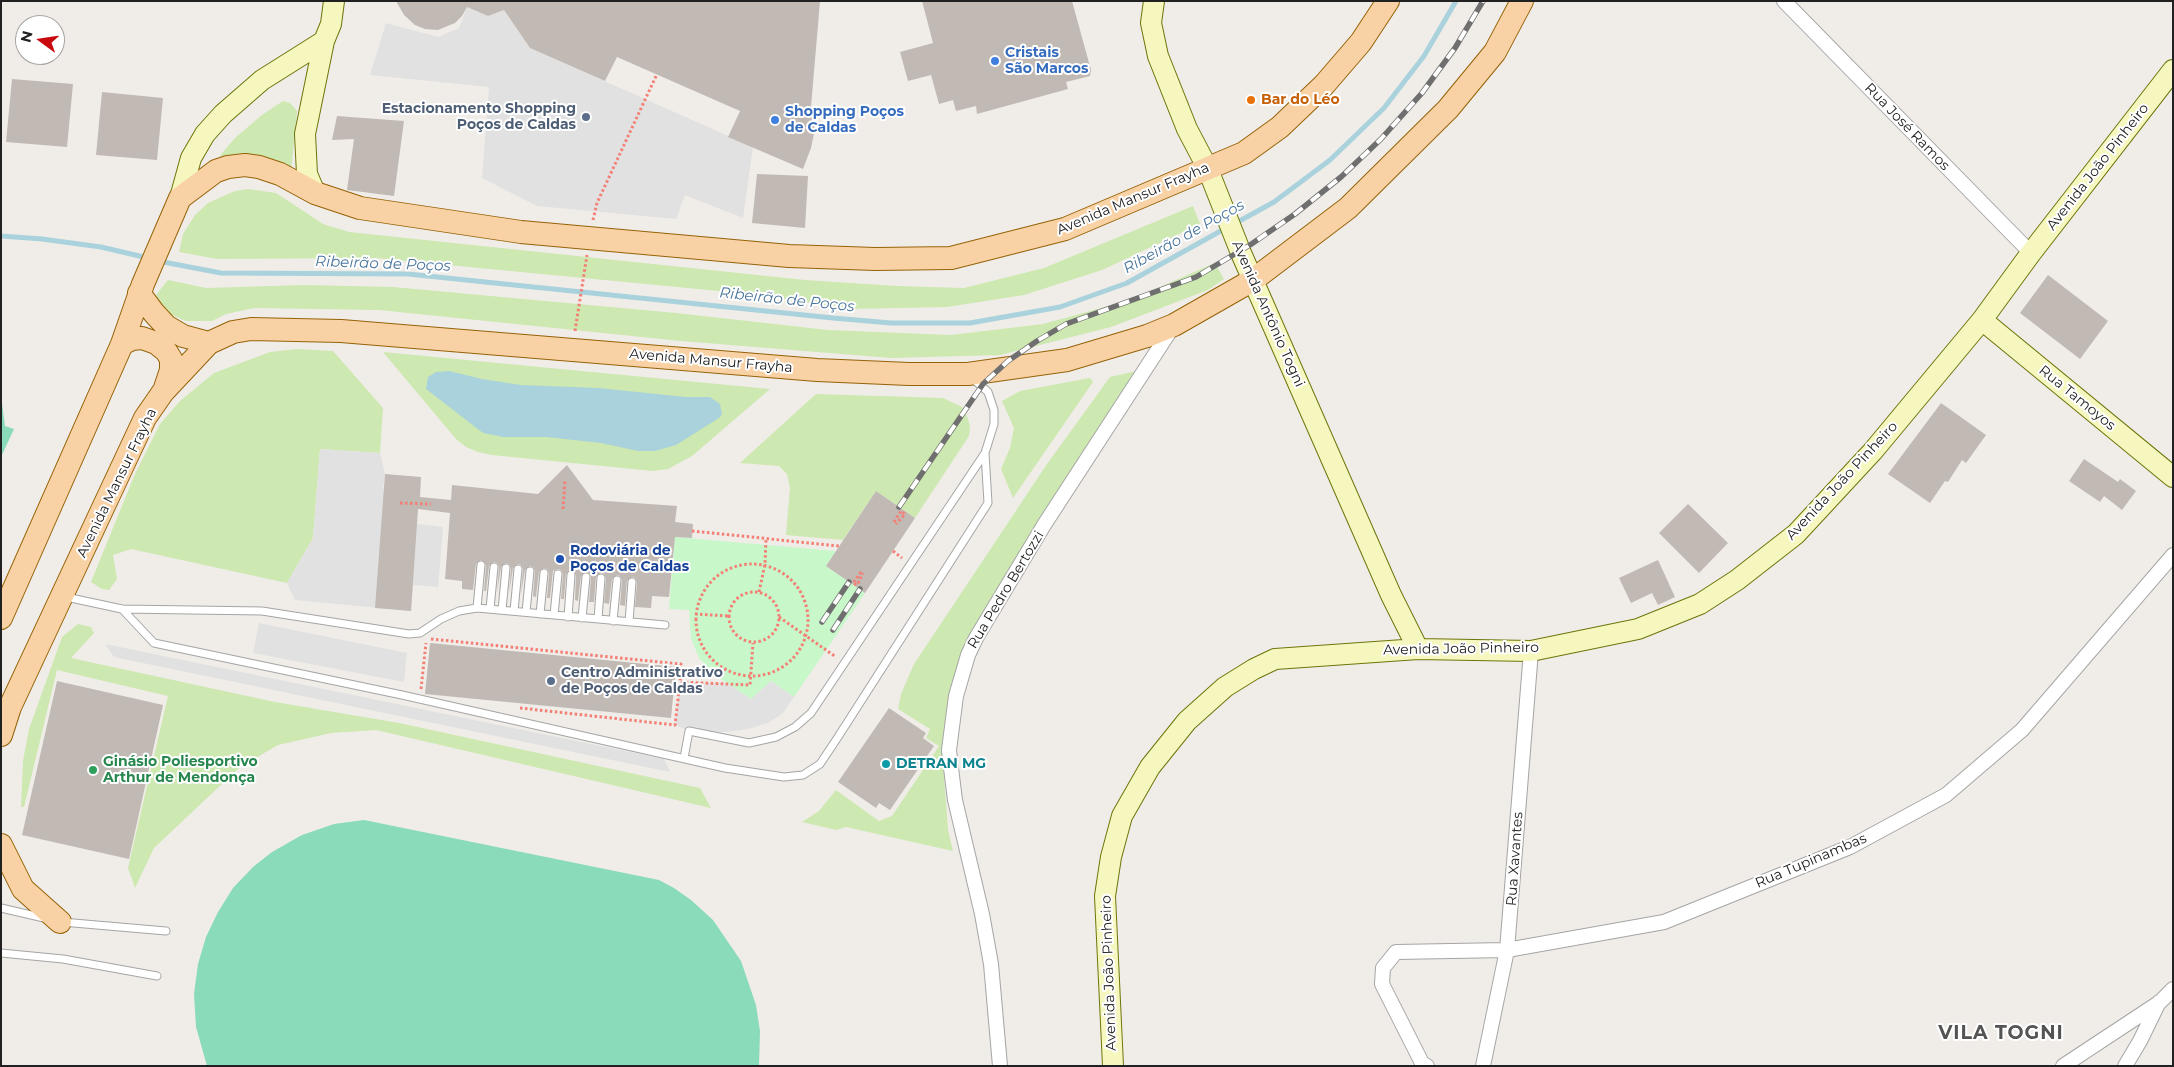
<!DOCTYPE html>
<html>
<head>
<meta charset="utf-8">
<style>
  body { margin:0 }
  #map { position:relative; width:2174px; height:1067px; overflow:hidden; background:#f0ede8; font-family:Montserrat,sans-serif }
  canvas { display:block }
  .frame { position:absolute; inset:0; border:2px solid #212121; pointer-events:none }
  .north { position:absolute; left:15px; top:15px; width:50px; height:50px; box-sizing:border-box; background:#fff; border:1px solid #a6a6a6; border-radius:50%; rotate:284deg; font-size:14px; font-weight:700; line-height:20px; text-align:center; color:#212121 }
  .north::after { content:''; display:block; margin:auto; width:18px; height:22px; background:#c80a0f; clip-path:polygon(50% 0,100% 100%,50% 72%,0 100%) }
</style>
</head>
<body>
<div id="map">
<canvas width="2174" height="1067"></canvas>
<div class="frame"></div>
<div class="north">N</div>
</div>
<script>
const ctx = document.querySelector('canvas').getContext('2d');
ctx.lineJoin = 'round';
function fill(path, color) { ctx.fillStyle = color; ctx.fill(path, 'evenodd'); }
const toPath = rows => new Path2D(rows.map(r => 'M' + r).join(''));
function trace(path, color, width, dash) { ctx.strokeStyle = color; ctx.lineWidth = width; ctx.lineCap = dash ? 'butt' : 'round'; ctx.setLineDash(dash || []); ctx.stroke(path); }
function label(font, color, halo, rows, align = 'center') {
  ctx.font = font + ' Montserrat,sans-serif'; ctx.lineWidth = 4; ctx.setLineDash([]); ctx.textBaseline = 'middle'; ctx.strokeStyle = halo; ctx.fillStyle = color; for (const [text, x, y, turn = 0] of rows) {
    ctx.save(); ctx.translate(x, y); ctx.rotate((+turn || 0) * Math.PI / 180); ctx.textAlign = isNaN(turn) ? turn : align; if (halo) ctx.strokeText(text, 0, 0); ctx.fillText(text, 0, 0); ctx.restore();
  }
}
fill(toPath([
  [283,101,290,103,297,111,291,172,210,173,222,153,236,137,262,115],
  [248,189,276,193,323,224,349,232,805,280,897,286,964,288,1044,268,1193,206,1200,224,1102,270,1024,295,947,307,849,309,750,294,375,258,217,259,179,252,183,234,195,215,208,203,235,191],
  [1215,263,1224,279,1208,290,1111,327,1000,355,891,358,681,341,379,310,254,308,226,314,212,321,186,321,172,315,161,307,156,295,168,280,206,288,304,285,393,287,676,313,828,330,951,335,1043,324,1130,300],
  [297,349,333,351,383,408,380,453,320,449,313,538,287,583,131,549,113,555,117,579,109,590,102,589,91,582,135,474,160,424,180,401,214,373,270,352],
  [383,352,770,389,692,456,668,469,653,471,492,455,478,452,466,447,456,439],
  [1146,366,968,648,942,749,948,830,953,851,846,827,836,830,802,822,819,811,836,790,879,821,892,816,939,746,926,738,930,729,898,709,901,694,914,664,1047,464,1110,377,1132,372],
  [1090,378,1093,382,1013,498,1001,469,1010,448,1014,428,1002,401,1020,391],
  [816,394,943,398,962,407,967,416,970,426,969,436,915,518,876,491,843,540,786,535,790,488,787,474,779,466,740,463],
  [78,624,91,627,94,633,71,658,275,702,399,723,700,788,711,808,376,730,331,733,278,745,240,767,154,848,135,888,128,868,168,696,57,670,24,807,21,807,23,761,29,729,62,637]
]), '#cde8b0');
fill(toPath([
  [675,537,836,551,826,566,865,593,794,697,771,681,751,699,713,674,699,658,691,638,689,610,669,609]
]), '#c8f7ca');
fill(toPath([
  [1,395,5,426,14,429,1,457],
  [364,820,659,880,674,888,691,900,713,920,741,961,756,1005,760,1031,759,1066,207,1066,196,1027,194,994,198,964,206,937,218,912,233,888,253,867,272,852,302,835,334,824]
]), '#8adbb9');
fill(toPath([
  [467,7,488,16,504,10,530,48,753,147,743,218,685,195,676,219,537,206,482,178,489,87,370,75,386,23,438,37,459,28],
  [320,449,380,453,385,474,383,489,420,492,417,524,443,527,438,587,413,585,411,611,295,600,287,583,313,538],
  [259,623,407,653,404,682,253,653],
  [105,644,664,759,670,772,114,657],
  [771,681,794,697,782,714,768,723,748,729,725,732,689,731,675,725,680,682,727,683,751,699]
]), '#e1e1e1');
fill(toPath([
  [449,371,482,379,521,385,598,388,686,397,710,397,720,404,722,414,719,418,676,445,655,451,638,451,601,443,546,437,503,437,483,433,426,389,428,377,436,372]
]), '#aad2dc');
trace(toPath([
  [1234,224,1274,202,1330,160,1384,108,1424,56,1456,1],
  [1,236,42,239,101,247,148,258],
  [158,261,221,273,408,274,833,318,891,323,970,323,1060,307,1127,283,1226,228]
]), '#aad2dc', 5);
fill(toPath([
  [396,1,820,1,811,107,815,129,811,148,803,169,728,137,740,111,617,57,605,81,530,48,504,10,488,16,467,7,462,16,455,23,438,30,425,29,415,25,404,15],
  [922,1,1072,1,1091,70,1090,76,1066,82,1068,89,977,114,976,106,956,111,953,100,939,104,931,75,908,81,900,52,933,43],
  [12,79,73,84,67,147,6,142],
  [102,92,163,98,157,160,96,155],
  [337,116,404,121,394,196,347,190,354,139,332,140],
  [757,174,808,176,805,228,752,223],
  [2048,275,2108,321,2080,359,2020,313],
  [1941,403,1986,435,1966,463,1962,460,1948,482,1945,481,1930,503,1888,474],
  [2084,459,2118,482,2120,479,2136,491,2122,510,2104,496,2100,502,2069,481],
  [567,465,593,500,677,506,675,522,693,524,692,538,675,537,669,597,652,596,651,608,635,607,637,582,635,578,632,577,627,581,625,606,620,605,622,580,620,576,617,575,612,579,609,604,604,603,606,578,604,574,601,573,596,577,594,602,589,602,591,577,589,573,586,572,581,576,578,601,575,600,576,575,571,570,566,574,564,599,561,599,563,574,561,570,558,569,553,571,550,598,547,598,549,573,547,569,544,568,539,572,536,597,533,596,535,571,533,567,530,566,525,570,521,595,523,569,521,565,518,564,513,568,509,594,511,568,509,564,506,563,501,567,497,593,499,567,497,563,494,562,489,566,486,591,484,591,486,565,481,560,476,564,473,590,462,589,462,581,445,579,450,513,418,509,411,611,375,608,385,474,421,477,420,497,451,500,452,485,538,494],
  [876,491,915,518,865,593,826,566],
  [1688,504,1728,543,1699,573,1659,533],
  [1658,560,1675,597,1658,605,1652,593,1631,603,1619,578],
  [430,643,676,667,671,718,425,694],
  [57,681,163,705,129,859,22,835],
  [889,708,926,733,923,738,934,746,890,810,879,803,876,808,838,782]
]), '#c1b9b4');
const lane = toPath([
  [66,597,122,609,262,611,409,634,420,633,441,619,459,611,477,608,665,625],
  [477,608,481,565],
  [122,609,154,643,402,695,725,768,784,777,803,775,820,764,838,737,988,503,985,453],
  [490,609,494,567],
  [502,610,506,568],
  [514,611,518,569],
  [526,612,530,571],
  [540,614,544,573],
  [554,615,558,574],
  [568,617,571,575],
  [582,618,586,577],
  [598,619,601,578],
  [613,621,617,580],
  [629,622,632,582],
  [684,758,689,731,749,743,776,737,795,727,811,713,985,453,994,424,994,410,988,392,972,378],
  [1,908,44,918],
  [62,922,166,931],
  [1,953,63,959,157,976]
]);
const street = toPath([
  [1784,1,2031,253],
  [1000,1066,991,964,982,914,955,800,951,768,949,750,956,696,968,655,976,638,1044,525,1174,325],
  [1427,1066,1422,1063,1382,984,1383,968,1396,952,1507,950,1664,922,1850,847,1946,795,2022,730,2173,555],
  [1483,1066,1507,950,1531,651],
  [2063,1066,2160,1002,2173,989],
  [2125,1066,2140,1041,2159,1002]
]);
const secondary = toPath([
  [1154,1,1151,23,1158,56,1187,129,1207,167,1241,253,1391,595,1418,649],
  [315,193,307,174,305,134,324,41,331,24,334,1],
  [180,198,191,158,205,134,223,114,262,80,324,41],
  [1982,320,2173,477],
  [1113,1066,1105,896,1111,857,1122,816,1150,767,1187,721,1225,687,1254,669,1275,659,1418,649,1531,651,1638,629,1700,604,1737,580,1796,534,1873,451,1982,320,2031,253,2173,70]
]);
const primary = toPath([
  [139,293,154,313,166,326,183,336,209,343],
  [122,344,132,339,142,338,156,343,166,351,171,359,171,370,164,391],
  [1,618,122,344,143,284,180,198,216,171,228,167,245,165,259,167,280,174,315,193,360,208,521,232,789,256,875,259,951,258,1065,229,1244,153,1280,127,1324,85,1361,42,1388,1],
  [1,735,10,707,145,418,163,392,209,343,233,332,251,329,341,331,817,370,909,374,968,374,1067,360,1147,336,1174,325,1253,280,1348,208,1448,109,1495,52,1522,1],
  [1,845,23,889,60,922]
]);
trace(lane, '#a5a5a5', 9);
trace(street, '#a5a5a5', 16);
trace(secondary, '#6d750a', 22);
trace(primary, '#966207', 24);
trace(toPath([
  [593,220,597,203,657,74],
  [575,331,587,255],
  [400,503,431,504],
  [563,509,565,479],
  [894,522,901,511,905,514,896,524],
  [692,531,839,546],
  [893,551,902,558],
  '696 620a56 56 0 1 1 112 0a56 56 0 1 1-112 0Z',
  [861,572,853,583,857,585,863,573],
  '729 617a25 25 0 1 1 50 0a25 25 0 1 1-50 0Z',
  [759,592,765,564,766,539],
  [695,614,728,616],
  [779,617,836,657],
  [431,639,681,664,680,682,750,685,753,643],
  [421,689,426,643],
  [520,708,675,725,680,682]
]), '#f47f75', 3, [2.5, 2.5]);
trace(lane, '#fff', 7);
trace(street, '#fff', 14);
trace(secondary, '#f6f7bf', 20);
trace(primary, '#f8d2a5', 22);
const rail = toPath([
  [899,507,983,384,1008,361,1037,341,1066,324,1196,277,1250,245,1295,214,1341,177,1381,139,1422,93,1455,48,1483,1],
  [822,622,849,582],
  [833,630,860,589]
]);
trace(rail, '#6f6f6f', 5.5);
trace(rail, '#fff', 4, [11]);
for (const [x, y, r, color] of [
  [995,61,5,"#3f7fe0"],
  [1251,100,5,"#e8710a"],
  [586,117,5,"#5c6f8a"],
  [775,120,5,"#3f7fe0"],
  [560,559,5,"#1a4fb4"],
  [551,681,5,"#5c6f8a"],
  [886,764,5,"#0f9aa8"],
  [93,770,5,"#2e9e5b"]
]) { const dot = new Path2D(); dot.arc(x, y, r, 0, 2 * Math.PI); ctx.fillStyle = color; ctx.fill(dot); trace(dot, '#fff', 2); }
label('bold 14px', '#366cbe', '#fff', [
  ["Cristais",1005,53],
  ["São Marcos",1005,69],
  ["Shopping Poços",785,112],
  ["de Caldas",785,128]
], 'left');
label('bold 14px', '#c56008', '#fff', [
  ["Bar do Léo",1261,100]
], 'left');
label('bold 14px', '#4e5e75', '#fff', [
  ["Estacionamento Shopping",576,109],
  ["Poços de Caldas",576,125],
  ["Centro Administrativo",561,673,"left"],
  ["de Poços de Caldas",561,689,"left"]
], 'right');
label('14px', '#212121', '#fff', [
  ["Rua José Ramos",1907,127,46],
  ["Avenida João Pinheiro",2098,167,-52],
  ["Avenida Mansur Frayha",1133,199,-23],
  ["Avenida Antônio Togni",1268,314,66],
  ["Avenida Mansur Frayha",711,361,5],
  ["Rua Tamoyos",2077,398,39],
  ["Avenida João Pinheiro",1842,481,-47],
  ["Avenida Mansur Frayha",117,483,-64],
  ["Rua Pedro Bertozzi",1006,590,-59],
  ["Avenida João Pinheiro",1461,649,-1],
  ["Rua Xavantes",1515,859,-86],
  ["Rua Tupinambas",1811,861,-23],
  ["Avenida João Pinheiro",1109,973,-92]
]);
label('bold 14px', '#164399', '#fff', [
  ["Rodoviária de",570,551],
  ["Poços de Caldas",570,567]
], 'left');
label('bold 14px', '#27864d', '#fff', [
  ["Ginásio Poliesportivo",103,762],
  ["Arthur de Mendonça",103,778]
], 'left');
label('bold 14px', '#0d838f', '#fff', [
  ["DETRAN MG",896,764]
], 'left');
label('italic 15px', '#4a769d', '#fff', [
  ["Ribeirão de Poços",1184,237,-29],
  ["Ribeirão de Poços",383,264,2],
  ["Ribeirão de Poços",787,300,6]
]);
ctx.letterSpacing = '1px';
label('bold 19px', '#545454', '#fff', [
  ["VILA TOGNI",2001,1033]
]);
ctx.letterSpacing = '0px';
</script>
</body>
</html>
